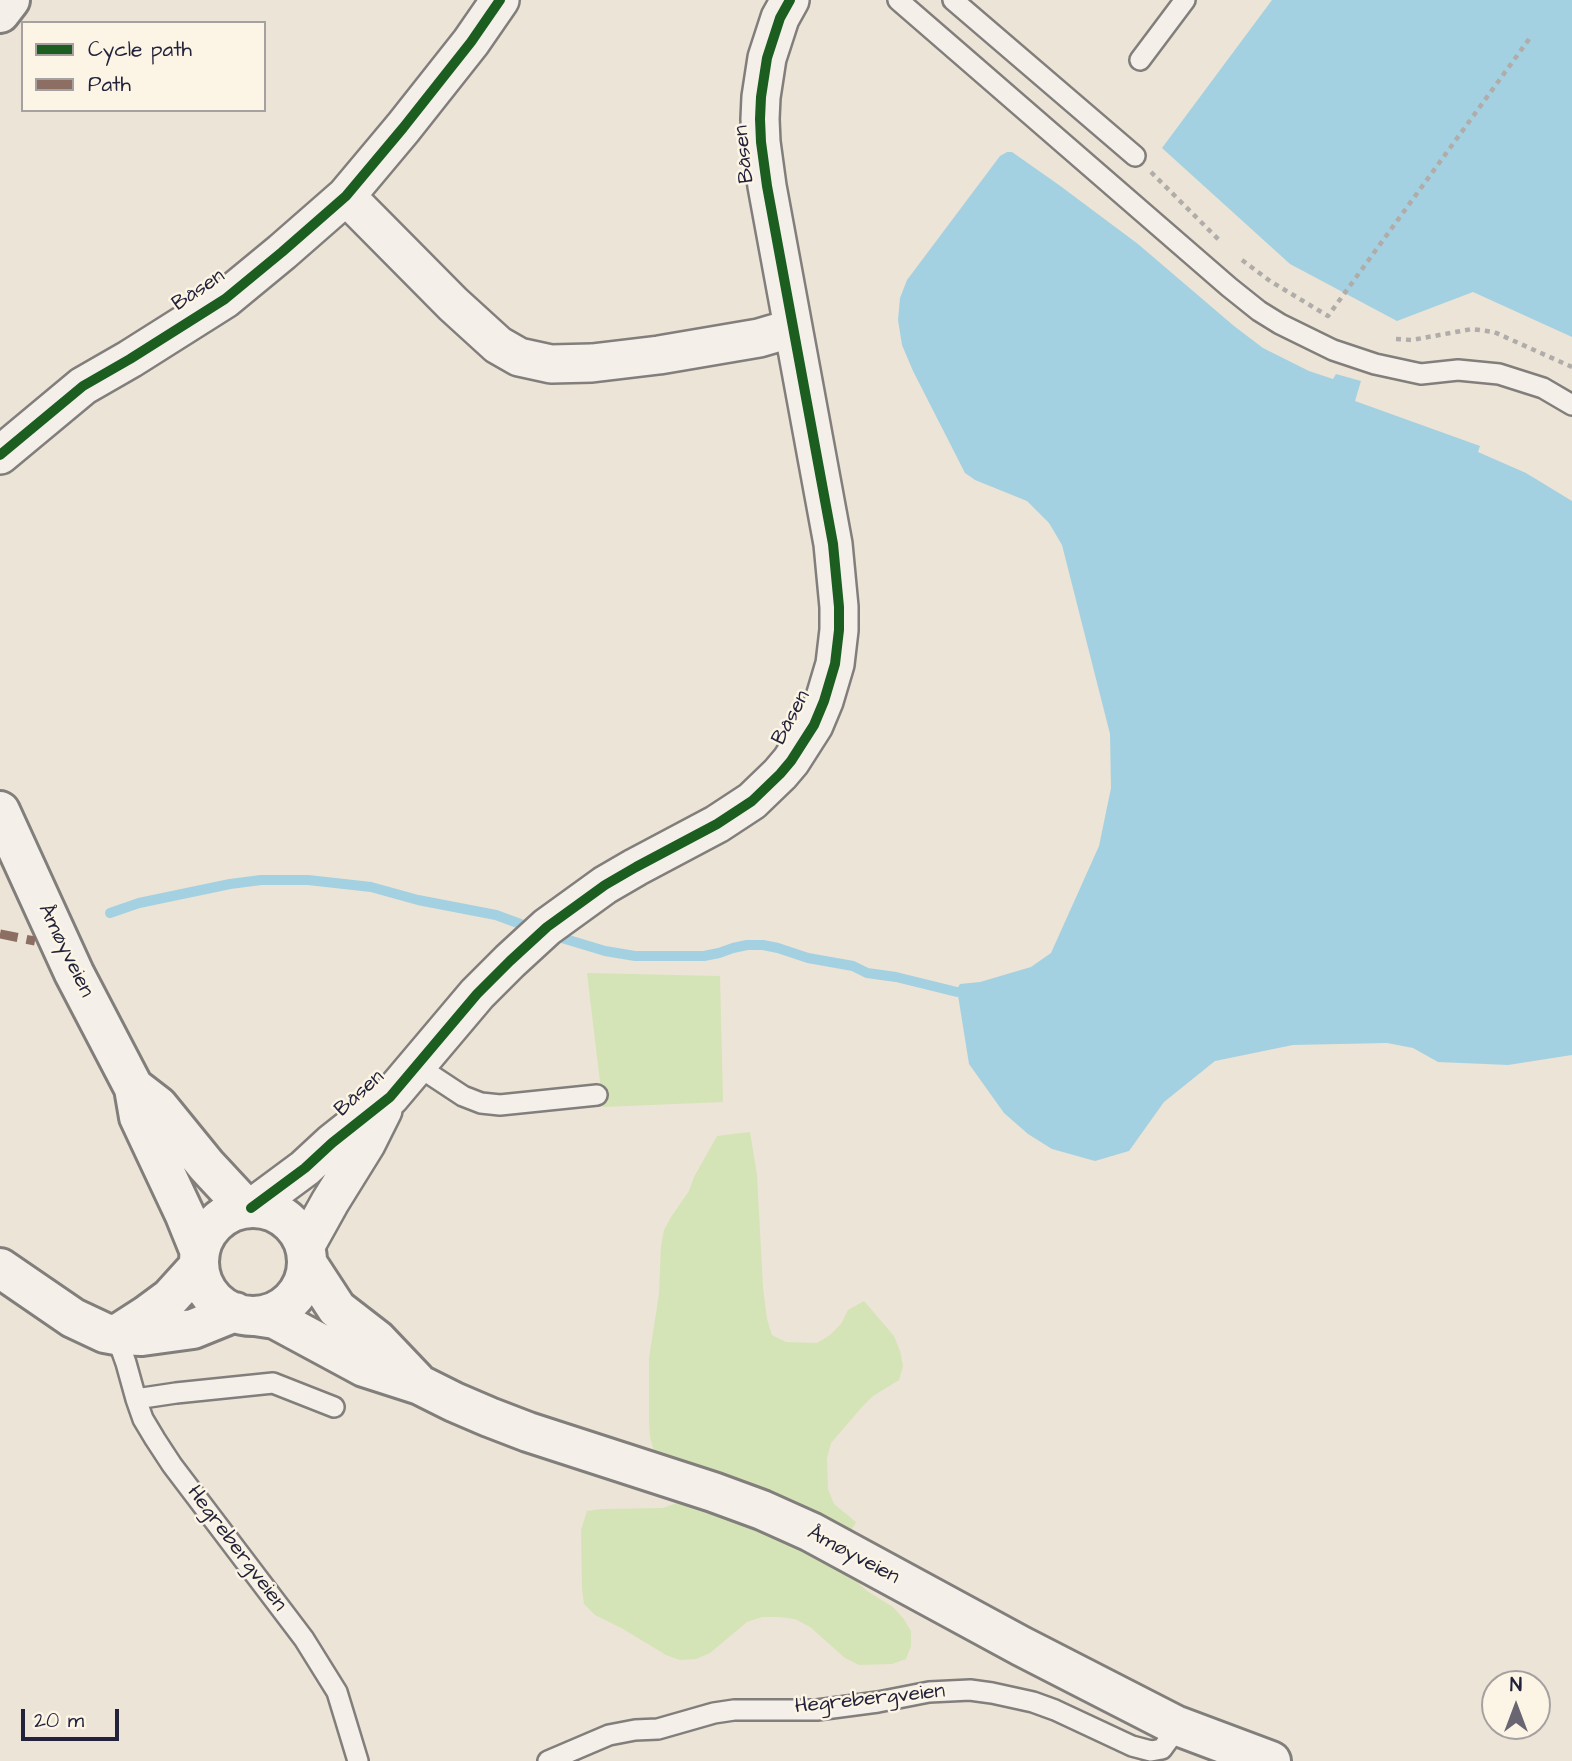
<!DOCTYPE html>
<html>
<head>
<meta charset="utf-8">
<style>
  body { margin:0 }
  #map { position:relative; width:1572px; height:1761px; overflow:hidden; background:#ece4d6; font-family:"Architects Daughter",sans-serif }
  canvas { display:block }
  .legend { position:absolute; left:21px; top:21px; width:245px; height:91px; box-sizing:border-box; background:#fcf5e5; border:2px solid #a5a1a1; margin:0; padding:9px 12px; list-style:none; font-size:21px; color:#22223b }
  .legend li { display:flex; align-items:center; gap:14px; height:35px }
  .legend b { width:35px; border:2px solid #a5a1a1 }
  .north { position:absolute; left:1481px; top:1670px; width:70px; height:70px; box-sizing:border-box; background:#fcf5e5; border:2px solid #a5a1a1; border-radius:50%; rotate:0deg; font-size:19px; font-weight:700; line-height:28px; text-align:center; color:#22223b }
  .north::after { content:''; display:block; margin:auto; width:24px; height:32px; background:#696671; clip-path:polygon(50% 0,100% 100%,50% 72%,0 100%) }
  .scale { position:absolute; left:21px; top:1709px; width:98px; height:32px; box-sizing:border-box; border:4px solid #22223b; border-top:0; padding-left:9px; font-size:21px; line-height:24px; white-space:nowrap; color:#22223b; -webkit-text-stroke:5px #fcf5e5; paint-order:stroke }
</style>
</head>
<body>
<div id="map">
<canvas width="1572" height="1761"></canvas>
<ul class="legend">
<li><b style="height:9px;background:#1b5e20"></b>Cycle path</li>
<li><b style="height:9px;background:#8d6e63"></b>Path</li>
</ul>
<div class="north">N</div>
<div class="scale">20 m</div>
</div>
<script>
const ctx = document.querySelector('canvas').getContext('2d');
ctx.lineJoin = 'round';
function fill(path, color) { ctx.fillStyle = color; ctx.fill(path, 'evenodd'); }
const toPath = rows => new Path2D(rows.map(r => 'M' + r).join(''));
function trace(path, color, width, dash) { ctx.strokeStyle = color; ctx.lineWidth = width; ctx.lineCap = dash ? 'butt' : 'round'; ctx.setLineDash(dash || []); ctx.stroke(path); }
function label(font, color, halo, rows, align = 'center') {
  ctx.font = font + ' "Architects Daughter",sans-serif'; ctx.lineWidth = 5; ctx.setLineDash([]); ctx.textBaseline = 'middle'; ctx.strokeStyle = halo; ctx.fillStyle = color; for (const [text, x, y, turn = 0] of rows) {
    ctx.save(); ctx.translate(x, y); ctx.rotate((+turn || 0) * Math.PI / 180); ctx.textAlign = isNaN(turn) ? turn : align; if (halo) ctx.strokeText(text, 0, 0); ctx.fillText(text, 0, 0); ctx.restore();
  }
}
fill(toPath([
  [587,973,720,976,723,1102,603,1107],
  [750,1132,757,1175,763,1287,767,1319,772,1335,786,1342,817,1343,830,1335,841,1324,848,1310,864,1301,894,1336,900,1351,903,1366,899,1380,873,1396,862,1407,831,1443,827,1458,828,1489,834,1504,856,1522,849,1534,847,1568,856,1581,867,1591,893,1607,903,1618,911,1631,911,1646,906,1659,892,1664,859,1665,845,1658,810,1627,795,1619,779,1617,762,1617,747,1622,710,1653,696,1659,680,1660,666,1655,623,1629,595,1615,584,1604,582,1588,581,1530,587,1511,602,1509,663,1508,677,1503,681,1488,654,1451,650,1437,649,1421,649,1358,659,1294,661,1246,664,1230,671,1217,689,1191,694,1177,717,1136]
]), '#d4e4b7');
fill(toPath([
  [1272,0,1572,0,1572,337,1473,292,1397,321,1290,264,1162,148],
  [1007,152,1012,152,1059,185,1138,244,1234,326,1263,348,1309,371,1333,379,1336,374,1361,381,1355,401,1480,446,1478,452,1526,473,1572,501,1572,1055,1508,1065,1438,1062,1413,1048,1387,1043,1293,1045,1215,1061,1164,1102,1129,1151,1095,1161,1052,1149,1028,1134,1004,1113,969,1064,957,989,960,984,980,982,1031,967,1051,953,1099,846,1111,788,1110,734,1062,545,1049,523,1027,501,975,480,965,473,913,371,902,345,898,320,900,298,907,280,1000,156]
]), '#a4d1e1');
trace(toPath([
  [110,913,139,903,230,884,261,880,308,880,371,887,418,900,496,915,534,929],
  [552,935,605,951,635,956,704,956,719,953,733,948,747,945,763,945,778,948,808,958,853,966,867,973,896,977,957,992]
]), '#a4d1e1', 10);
const lane = toPath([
  [898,0,1229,287,1259,311,1280,324,1333,350,1375,364,1421,374,1458,370,1499,374,1543,388,1572,405],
  [953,0,1135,156],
  [1140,60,1185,0],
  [416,1065,463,1096,481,1103,500,1105,597,1095],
  [116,1335,126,1363,136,1399,143,1419,155,1439,172,1465,304,1639,337,1692,358,1761],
  [136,1399,176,1393,273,1383,334,1407],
  [548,1761,609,1735,635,1730,658,1729,714,1713,734,1710,817,1710,878,1702,929,1692,970,1690,992,1693,1033,1702,1055,1710,1132,1746,1151,1751,1162,1749,1170,1738,1175,1725]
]);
const street = toPath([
  [346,196,453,304,498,345,519,357,551,364,592,363,659,355,759,338,793,328],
  [0,455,83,386,130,359,225,299,282,252,346,196,403,128,471,42,500,0],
  [251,1208,305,1168,332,1143,390,1097,477,994,510,961,547,927,605,885,636,867,717,824,752,801,780,774,791,761,814,725,824,701,835,664,839,630,839,607,833,544,767,186,761,142,760,119,761,97,767,58,780,18,790,0],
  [305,1247,330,1202,366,1144,383,1110]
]);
const secondary = toPath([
  [0,13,10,0],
  [0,811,74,973,134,1088,139,1117,185,1215,200,1252],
  [136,1089,158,1106,206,1165,246,1208],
  '199 1262a54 54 0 1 1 108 0a54 54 0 1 1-108 0Z',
  [307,1263,337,1309,377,1340,416,1381],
  [0,1268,73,1318,105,1333,116,1335,142,1336,193,1329,235,1312],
  [255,1316,275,1319,364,1367,420,1385,454,1402,489,1417,528,1432,713,1492,762,1510,811,1532,1021,1646,1175,1725,1271,1761],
  [116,1335,147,1315,170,1298,199,1266]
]);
trace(lane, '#817e7c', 24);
trace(street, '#817e7c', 42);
trace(secondary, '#817e7c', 44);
trace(toPath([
  [1151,172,1219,240],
  [1242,260,1270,281,1328,316,1532,35],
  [1396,339,1412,340,1472,329,1494,332,1572,367]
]), '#afacaa', 4.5, [5, 5]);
trace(lane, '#f4f0e9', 19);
trace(street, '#f4f0e9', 37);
trace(secondary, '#f4f0e9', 38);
trace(toPath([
  [0,934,35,941]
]), '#8d6e63', 9, [18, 9]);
trace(toPath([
  [0,455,83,386,130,359,225,299,282,252,346,196,403,128,471,42,500,0],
  [251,1208,305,1168,332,1143,390,1097,477,994,510,961,547,927,605,885,636,867,717,824,752,801,780,774,791,761,814,725,824,701,835,664,839,630,839,607,833,544,767,186,761,142,760,119,761,97,767,58,780,18,790,0]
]), '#1b5e20', 10);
label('21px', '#22223b', '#fcf5e5', [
  ["Båsen",745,154,-96],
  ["Båsen",199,291,-34],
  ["Båsen",792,718,-62],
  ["Åmøyveien",65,951,64],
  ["Båsen",360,1094,-42],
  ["Hegrebergveien",236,1549,53],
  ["Åmøyveien",853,1556,28],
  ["Hegrebergveien",870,1700,-6]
]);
</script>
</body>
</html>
